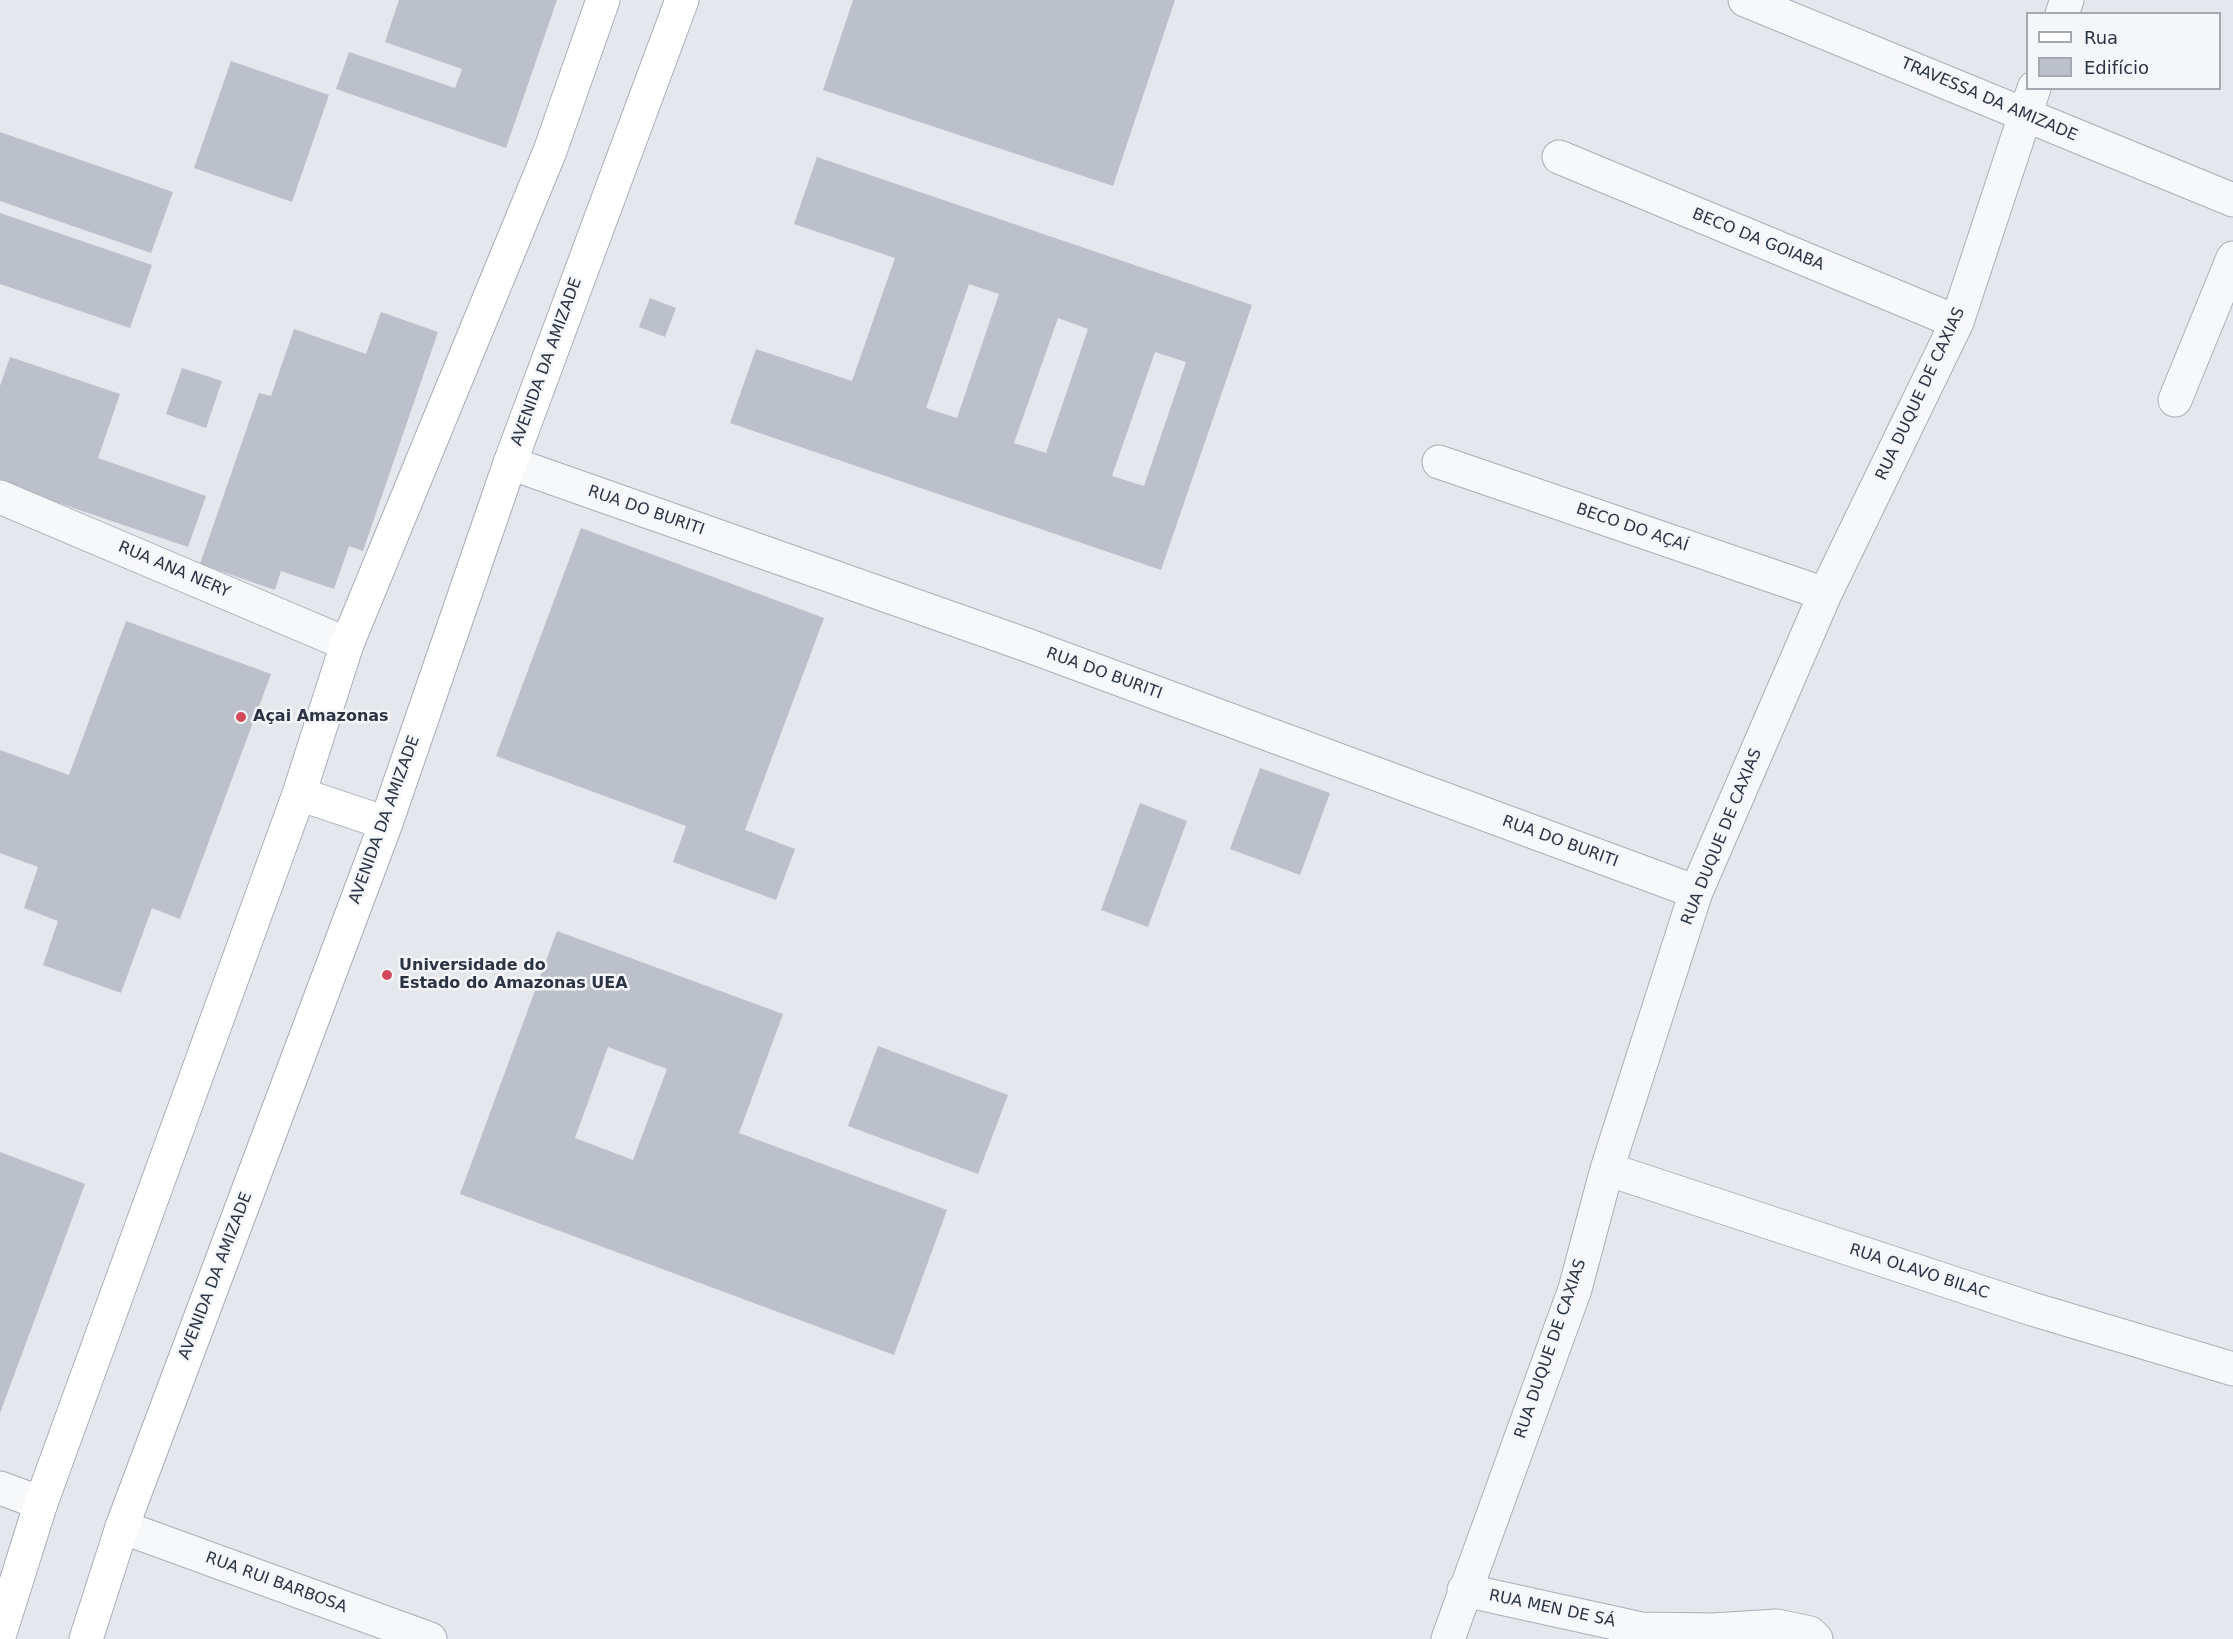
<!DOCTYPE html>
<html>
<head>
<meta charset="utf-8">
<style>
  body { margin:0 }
  #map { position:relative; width:2233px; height:1639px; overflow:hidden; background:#e4e7ec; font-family:"DejaVu Sans",sans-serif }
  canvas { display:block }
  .legend { position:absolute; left:2026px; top:12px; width:195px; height:78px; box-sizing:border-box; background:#f4f6f9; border:2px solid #a4a8b1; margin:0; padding:8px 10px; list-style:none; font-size:18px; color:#2b3445 }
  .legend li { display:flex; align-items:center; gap:12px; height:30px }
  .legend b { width:30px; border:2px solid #a4a8b1 }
</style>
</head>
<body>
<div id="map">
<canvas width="2233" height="1639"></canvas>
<ul class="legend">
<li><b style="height:8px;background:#fff"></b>Rua</li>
<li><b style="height:16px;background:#bbc0ca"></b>Edifício</li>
</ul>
</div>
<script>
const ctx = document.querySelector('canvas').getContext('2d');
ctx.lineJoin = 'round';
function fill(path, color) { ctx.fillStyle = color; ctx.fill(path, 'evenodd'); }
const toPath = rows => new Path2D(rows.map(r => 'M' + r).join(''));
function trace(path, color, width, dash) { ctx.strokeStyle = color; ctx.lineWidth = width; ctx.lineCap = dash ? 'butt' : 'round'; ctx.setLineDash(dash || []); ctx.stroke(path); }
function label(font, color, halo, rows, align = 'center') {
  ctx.font = font + ' "DejaVu Sans",sans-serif'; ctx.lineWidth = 5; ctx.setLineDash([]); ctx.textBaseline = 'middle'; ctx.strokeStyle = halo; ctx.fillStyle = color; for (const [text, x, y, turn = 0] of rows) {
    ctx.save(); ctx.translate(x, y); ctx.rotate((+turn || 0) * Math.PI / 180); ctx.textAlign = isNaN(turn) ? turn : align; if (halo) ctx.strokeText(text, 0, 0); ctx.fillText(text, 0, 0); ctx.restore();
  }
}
fill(toPath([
  [399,0,557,0,506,148,336,89,349,52,455,88,462,69,385,42],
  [853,0,1175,0,1113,186,823,90],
  [231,61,329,95,292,202,194,168],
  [0,132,173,192,151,253,0,201],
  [817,157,1252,305,1161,570,730,423,756,349,852,381,895,258,794,224],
  [969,284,999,294,957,418,926,408],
  [1058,318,1088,329,1046,453,1014,443],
  [1155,352,1186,362,1144,486,1112,476],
  [0,213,152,265,130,328,0,284],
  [650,298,676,308,665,337,639,327],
  [381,312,438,332,363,551,349,546,334,589,281,571,275,590,200,564,259,393,271,396,294,329,366,354],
  [10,357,120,394,98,458,206,496,188,547,0,483,0,386],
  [182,368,222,381,206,428,166,414],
  [581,528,824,618,745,830,795,849,776,900,673,862,686,826,496,756],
  [126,621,271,674,180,919,152,908,121,993,43,965,58,921,24,908,38,867,0,853,0,750,69,775],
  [1260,768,1330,793,1300,875,1230,849],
  [1140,803,1187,821,1148,927,1101,910],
  [557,931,783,1014,739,1133,947,1210,894,1355,460,1194],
  [608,1047,667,1069,633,1160,575,1138],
  [878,1046,1008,1095,978,1174,848,1126],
  [0,1152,85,1184,0,1413]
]), '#bbc0ca');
const minor = toPath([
  [1745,0,2233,200],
  [2062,14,2067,0],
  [1559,157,1957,322],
  [2175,400,2233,258],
  [1439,462,1825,594],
  [510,463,1024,644,1696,892],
  [0,497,347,644],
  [1607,1169,2032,1309,2233,1369],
  [0,1488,41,1503],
  [122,1527,430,1639],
  [1464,1590,1642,1629,1713,1630,1777,1626,1810,1633,1816,1639],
  [1448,1639,1575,1289,1607,1169,1696,892,1825,594,1957,322,2034,88]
]);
const secondary = toPath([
  [299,794,386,823],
  [0,1633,41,1503,299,794,347,644,550,151,603,0],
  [86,1639,122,1527,386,823,510,463,682,0]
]);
trace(minor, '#a9aeb7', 35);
trace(secondary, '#a9aeb7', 35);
trace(minor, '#f7f8fa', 33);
trace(secondary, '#fff', 33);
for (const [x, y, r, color] of [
  [241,717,6,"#d1495b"],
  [387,975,6,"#d1495b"]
]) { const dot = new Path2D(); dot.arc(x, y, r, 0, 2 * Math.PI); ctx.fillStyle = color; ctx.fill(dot); trace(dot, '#f4f6f9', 2); }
label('16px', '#2b3445', '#f4f6f9', [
  ["TRAVESSA DA AMIZADE",1989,100,23],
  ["BECO DA GOIABA",1758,240,22],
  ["AVENIDA DA AMIZADE",547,362,-70],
  ["RUA DUQUE DE CAXIAS",1921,394,-65],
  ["RUA DO BURITI",646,511,19],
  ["BECO DO AÇAÍ",1632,528,19],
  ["RUA ANA NERY",174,570,23],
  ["RUA DO BURITI",1104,674,20],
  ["AVENIDA DA AMIZADE",385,820,-70],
  ["RUA DUQUE DE CAXIAS",1722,837,-68],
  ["RUA DO BURITI",1560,842,20],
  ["RUA OLAVO BILAC",1919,1272,18],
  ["AVENIDA DA AMIZADE",216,1276,-69],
  ["RUA DUQUE DE CAXIAS",1551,1349,-71],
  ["RUA RUI BARBOSA",276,1583,20],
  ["RUA MEN DE SÁ",1552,1609,12]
]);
label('bold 16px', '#2b3445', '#f4f6f9', [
  ["Açai Amazonas",253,717],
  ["Universidade do",399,966],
  ["Estado do Amazonas UEA",399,984]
], 'left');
</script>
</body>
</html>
